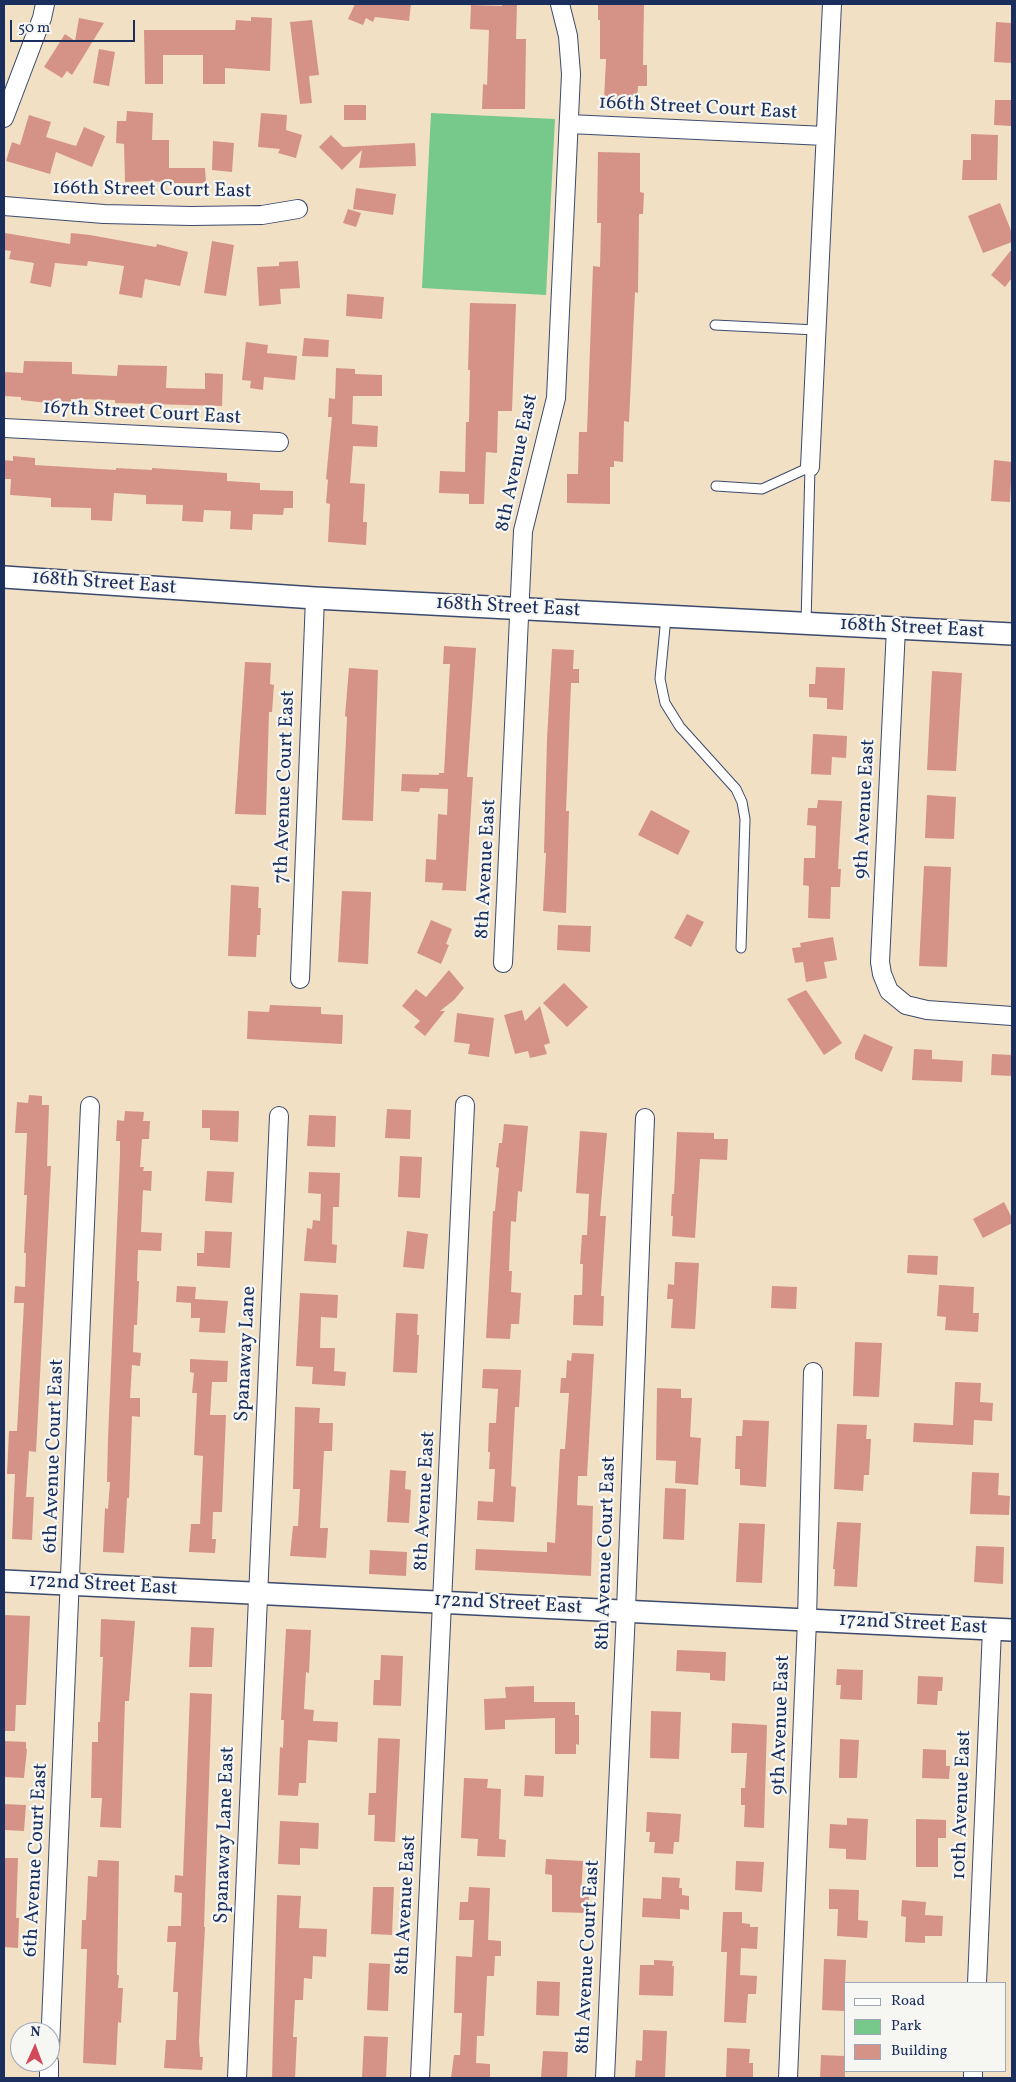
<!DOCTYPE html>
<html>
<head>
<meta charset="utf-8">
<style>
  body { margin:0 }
  #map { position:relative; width:1016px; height:2082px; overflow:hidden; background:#f2e0c4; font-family:Vollkorn,serif }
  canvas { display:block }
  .frame { position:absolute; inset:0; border:5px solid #1b2f5e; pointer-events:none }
  .legend { position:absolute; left:844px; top:1982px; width:162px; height:90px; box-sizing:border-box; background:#f6f6f2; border:1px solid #9ea6b7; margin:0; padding:6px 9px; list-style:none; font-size:15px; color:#1b2f5e }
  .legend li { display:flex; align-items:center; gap:10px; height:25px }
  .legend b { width:25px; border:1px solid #9ea6b7 }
  .north { position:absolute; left:10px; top:2022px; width:50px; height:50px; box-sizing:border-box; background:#f6f6f2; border:1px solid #9ea6b7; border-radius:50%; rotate:2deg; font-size:14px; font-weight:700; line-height:20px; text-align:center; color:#1b2f5e }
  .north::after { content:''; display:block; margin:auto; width:18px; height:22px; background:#d1495b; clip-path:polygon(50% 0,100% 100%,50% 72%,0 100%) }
  .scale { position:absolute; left:10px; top:20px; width:125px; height:22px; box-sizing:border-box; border:2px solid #1b2f5e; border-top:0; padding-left:6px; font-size:15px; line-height:18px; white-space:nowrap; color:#1b2f5e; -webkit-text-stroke:4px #f6f6f2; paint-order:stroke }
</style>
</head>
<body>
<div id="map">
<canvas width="1016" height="2082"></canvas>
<div class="frame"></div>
<ul class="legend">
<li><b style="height:6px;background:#fff"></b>Road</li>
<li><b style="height:14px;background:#77c98b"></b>Park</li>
<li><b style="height:14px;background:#d59387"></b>Building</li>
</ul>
<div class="north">N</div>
<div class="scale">50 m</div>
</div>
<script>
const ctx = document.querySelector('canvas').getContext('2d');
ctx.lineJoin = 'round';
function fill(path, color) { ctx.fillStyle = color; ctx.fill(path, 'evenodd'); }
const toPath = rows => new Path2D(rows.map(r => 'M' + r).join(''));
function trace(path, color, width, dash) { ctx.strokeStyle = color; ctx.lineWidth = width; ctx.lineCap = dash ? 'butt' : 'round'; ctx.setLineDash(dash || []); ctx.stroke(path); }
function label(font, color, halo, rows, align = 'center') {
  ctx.font = font + ' Vollkorn,serif'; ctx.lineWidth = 4.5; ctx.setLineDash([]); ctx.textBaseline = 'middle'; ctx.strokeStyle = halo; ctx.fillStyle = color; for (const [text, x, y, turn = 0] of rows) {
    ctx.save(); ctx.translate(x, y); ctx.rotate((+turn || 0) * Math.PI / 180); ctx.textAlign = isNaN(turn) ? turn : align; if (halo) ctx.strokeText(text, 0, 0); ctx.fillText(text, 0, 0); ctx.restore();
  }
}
fill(toPath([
  [431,113,555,119,546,295,422,288]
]), '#77c98b');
fill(toPath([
  [355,4,411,4,409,21,375,17,373,22,366,18,363,25,348,19],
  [502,4,517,4,516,39,526,39,525,109,482,109,483,84,487,85,489,30,470,29,471,5,502,6],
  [598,4,644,4,643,65,647,65,647,86,638,86,637,101,604,100,606,59,600,59,600,20,598,20],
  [251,17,272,18,270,71,225,68,225,84,203,84,203,55,163,55,163,84,145,84,144,30,235,30,236,20,251,21],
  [79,18,104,23,72,75,67,71,62,78,44,67,65,34,75,41],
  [312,20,319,75,309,76,312,103,300,104,290,22],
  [996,22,1012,23,1012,63,994,62],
  [99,49,115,52,109,86,93,83],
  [995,100,1012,100,1012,126,994,125],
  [344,105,366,105,366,120,344,120],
  [127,111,153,113,152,140,169,140,169,168,205,168,206,183,174,183,151,181,125,182,124,144,116,143,117,121,126,121],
  [261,113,287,115,286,130,302,135,296,158,278,153,280,149,258,147],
  [29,115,51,122,46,137,76,146,84,127,105,136,92,167,56,152,50,174,6,161,12,142,20,145],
  [971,134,998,135,997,180,962,180,963,160,971,160],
  [331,135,343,147,415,143,416,166,359,168,362,150,342,170,319,147],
  [213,141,234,143,232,172,212,170],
  [598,152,640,153,640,192,644,193,643,214,639,214,638,293,635,292,629,422,624,421,623,462,614,461,614,467,610,467,610,504,567,503,567,474,578,474,579,432,587,432,593,266,600,267,601,223,597,223],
  [356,188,396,194,393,215,353,209],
  [1000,203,1012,233,1012,242,983,253,968,216],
  [348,209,361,213,356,227,343,223],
  [5,233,70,244,71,233,90,235,156,247,157,244,188,252,180,286,145,279,142,298,119,294,124,266,88,261,87,266,55,263,51,287,30,283,34,263,9,259,11,251,4,250],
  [212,241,234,245,226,296,204,293],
  [1012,249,1012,278,1005,287,991,275],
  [298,261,300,288,280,289,281,304,259,306,257,267,279,266,279,262],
  [347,294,384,297,382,319,346,316],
  [470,303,516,304,512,411,498,411,497,453,486,452,484,504,469,504,469,494,439,493,440,471,465,472,466,422,469,422,470,370,468,370],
  [304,338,329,340,328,357,302,356],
  [246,342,268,345,267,353,297,356,295,380,264,377,263,390,250,388,251,381,242,380],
  [24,361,72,362,72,374,117,376,118,365,167,366,166,388,205,389,205,373,223,374,222,406,115,403,115,400,71,399,71,404,47,403,21,400,21,397,4,396,4,372,23,373],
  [336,368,355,369,355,374,382,375,382,396,353,396,352,424,378,426,377,447,353,446,350,483,365,484,363,522,367,522,366,545,328,542,330,504,326,503,328,480,326,479,332,417,328,417,329,398,335,399],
  [13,456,35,458,35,465,116,470,116,468,152,470,152,468,227,473,227,481,260,483,260,490,293,491,293,508,284,508,283,515,253,514,252,530,230,529,231,511,204,510,203,522,182,521,183,505,146,504,146,495,114,493,112,521,91,520,91,508,51,507,51,498,10,495,11,479,4,479,4,460,13,461],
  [994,460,1012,462,1010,502,991,501],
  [444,646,476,648,467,777,473,777,466,891,442,890,443,883,425,882,426,859,436,860,438,814,447,815,448,789,420,788,419,792,401,791,402,774,439,775,439,773,444,773,450,664,443,664],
  [552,649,574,650,573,669,579,669,579,683,571,683,566,811,569,811,566,913,543,911,546,853,544,853,547,739],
  [245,662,271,663,270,684,274,685,272,712,269,712,266,815,235,814],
  [816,667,845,668,843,710,827,709,827,698,809,697,809,684,815,684],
  [349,668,378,670,373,821,342,820,346,739,347,717,345,716],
  [932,671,962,673,956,771,927,770],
  [813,734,847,736,846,758,832,757,831,775,811,774],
  [927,795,956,797,954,839,925,838],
  [818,800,842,801,838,869,841,869,840,887,831,887,830,919,808,918,809,886,803,885,804,858,815,858,816,826,807,825,808,808,817,808],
  [651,810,690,831,678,855,638,835],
  [924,866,951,867,947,967,919,966],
  [231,885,259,887,258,908,261,908,260,935,257,935,256,957,228,956],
  [342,891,371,892,368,964,338,962],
  [687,914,704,922,691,947,674,938],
  [431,920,452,929,446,944,449,945,441,964,417,953],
  [558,925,591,926,590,952,557,950],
  [833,937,837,960,824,962,827,978,806,982,803,962,795,963,792,948,801,947,800,943],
  [449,970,464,988,454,1000,440,1011,445,1011,425,1036,414,1027,420,1021,402,1006,416,989,426,997],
  [564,983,588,1007,567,1027,543,1003],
  [806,990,842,1043,824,1055,787,999],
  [270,1005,321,1007,321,1014,343,1015,342,1044,247,1039,248,1011,269,1012],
  [540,1006,550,1043,544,1045,547,1054,530,1058,528,1051,515,1054,504,1015,522,1010,525,1021],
  [457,1013,494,1018,489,1057,468,1054,470,1044,454,1042],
  [864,1034,893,1047,882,1072,855,1059,855,1054],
  [914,1049,932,1050,932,1059,963,1061,962,1082,912,1080],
  [992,1054,1012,1055,1012,1076,991,1075],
  [29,1095,42,1096,42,1105,49,1105,47,1166,51,1166,36,1452,29,1451,26,1497,34,1497,32,1540,12,1539,15,1474,7,1474,9,1431,17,1431,24,1303,14,1303,15,1286,25,1287,26,1253,24,1253,27,1195,24,1195,27,1133,15,1133,17,1102,28,1103],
  [387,1109,411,1110,410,1139,385,1138],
  [202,1110,239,1111,238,1142,210,1140,210,1128,202,1128],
  [125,1111,144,1112,143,1121,150,1121,149,1139,142,1139,140,1167,144,1167,143,1171,152,1171,151,1191,143,1190,141,1232,162,1233,161,1251,138,1250,137,1281,139,1281,137,1325,134,1325,133,1352,141,1353,140,1366,132,1365,130,1398,140,1398,140,1417,132,1416,129,1498,127,1498,124,1553,103,1552,105,1508,108,1509,110,1482,107,1482,108,1438,120,1155,120,1141,116,1141,117,1120,124,1121],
  [309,1115,336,1116,335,1147,307,1146],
  [504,1124,528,1126,522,1192,518,1191,516,1222,511,1221,509,1271,512,1271,511,1292,521,1293,519,1324,511,1324,510,1339,486,1338,493,1211,495,1211,499,1168,496,1167,499,1143,502,1143],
  [580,1131,607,1133,600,1216,606,1216,601,1296,604,1296,603,1326,573,1325,574,1295,582,1295,583,1264,580,1264,582,1235,587,1235,589,1194,576,1193],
  [677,1132,714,1133,714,1139,728,1139,727,1160,700,1159,695,1238,672,1236,673,1216,671,1216,672,1194,674,1194],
  [400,1156,422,1157,420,1198,398,1197],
  [207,1171,234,1172,232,1203,205,1201],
  [309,1172,340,1173,339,1207,333,1207,332,1244,337,1245,336,1263,304,1261,307,1228,312,1229,313,1220,320,1221,321,1194,308,1193],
  [1004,1202,1012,1218,1012,1223,983,1238,973,1219],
  [205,1231,232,1232,230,1268,197,1266,197,1253,204,1253],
  [407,1231,428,1234,424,1269,403,1267],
  [908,1255,938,1256,937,1275,907,1273],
  [675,1262,699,1263,695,1329,671,1328,673,1299,667,1299,668,1284,674,1285],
  [939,1285,974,1287,973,1313,979,1313,978,1332,945,1330,946,1317,937,1316],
  [177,1286,196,1287,195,1299,228,1301,225,1333,199,1332,200,1318,191,1318,191,1303,176,1302],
  [772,1286,797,1287,796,1309,771,1308],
  [300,1293,338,1295,337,1318,321,1317,320,1348,335,1348,334,1371,346,1372,345,1386,312,1384,313,1367,296,1366],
  [396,1313,418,1314,417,1335,419,1335,417,1373,393,1372],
  [855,1342,882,1343,879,1397,853,1396],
  [572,1353,594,1354,587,1476,578,1476,577,1505,593,1506,591,1576,475,1570,476,1549,547,1552,547,1542,555,1543,560,1449,565,1449,569,1393,560,1393,561,1378,566,1378,567,1360,571,1361],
  [190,1359,228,1361,227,1382,212,1382,210,1415,226,1415,222,1512,213,1512,212,1539,216,1539,215,1553,189,1552,191,1524,200,1524,203,1456,194,1455,197,1393,192,1393,194,1373,190,1372],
  [483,1369,521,1370,519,1407,515,1407,511,1486,516,1487,514,1522,477,1520,478,1501,493,1502,495,1469,489,1469,490,1452,488,1452,489,1423,496,1423,498,1389,482,1388],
  [955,1382,981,1383,980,1402,993,1403,992,1421,974,1420,973,1445,913,1442,914,1423,953,1425],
  [657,1388,681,1389,681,1398,692,1398,690,1437,701,1438,698,1485,675,1483,676,1461,656,1460],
  [295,1407,320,1408,319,1423,333,1423,332,1451,324,1451,320,1528,328,1528,326,1558,290,1556,293,1526,298,1526,300,1489,293,1489],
  [743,1420,769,1421,766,1487,740,1485,740,1469,735,1469,736,1436,742,1436],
  [837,1424,867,1425,866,1439,871,1439,869,1475,864,1475,863,1491,834,1489],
  [390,1470,406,1471,405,1489,411,1490,409,1523,387,1522],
  [972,1472,999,1473,998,1495,1010,1496,1009,1515,970,1514],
  [665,1488,686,1489,684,1540,663,1539],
  [837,1522,861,1523,857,1587,834,1586,835,1569,833,1569],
  [739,1523,765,1524,762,1583,736,1582],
  [976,1546,1004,1547,1003,1584,974,1582],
  [370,1550,407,1552,406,1576,369,1574],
  [4,1615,30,1616,26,1705,16,1705,15,1731,4,1731],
  [101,1619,135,1621,129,1701,125,1701,121,1828,100,1827,102,1798,91,1798,92,1742,98,1742,98,1722,100,1722,103,1657,100,1657],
  [191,1627,214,1628,212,1667,189,1667],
  [286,1629,311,1630,309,1673,306,1672,304,1709,314,1710,313,1721,338,1722,337,1742,308,1740,306,1783,299,1783,298,1796,278,1795,280,1747,283,1748,284,1720,281,1720],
  [677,1650,726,1652,725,1681,710,1680,710,1673,676,1671],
  [381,1655,403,1656,401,1706,373,1705,374,1680,380,1680],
  [837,1669,863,1670,862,1700,840,1699,841,1685,836,1685],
  [918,1676,943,1677,942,1691,938,1691,937,1705,917,1704],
  [534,1686,534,1702,575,1702,575,1715,579,1715,579,1745,576,1744,576,1754,555,1754,555,1718,505,1720,505,1729,485,1730,484,1699,506,1698,505,1687],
  [190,1693,212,1694,204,1927,205,1927,199,2041,200,2057,203,2057,202,2070,164,2068,166,2040,176,2040,178,1992,173,1992,176,1942,167,1942,168,1926,181,1926,182,1893,174,1892,175,1875,183,1876],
  [651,1711,681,1712,679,1759,650,1758],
  [732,1723,767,1725,764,1828,744,1827,745,1805,741,1805,741,1788,745,1788,747,1753,731,1753],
  [378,1738,400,1739,395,1842,374,1841,375,1815,368,1815,369,1793,376,1793],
  [840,1739,859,1740,857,1778,839,1778],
  [4,1741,26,1742,26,1749,27,1749,24,1778,4,1777],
  [923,1749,946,1750,946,1766,950,1766,949,1779,922,1778],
  [525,1775,544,1776,543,1797,524,1796],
  [464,1778,488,1779,487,1788,501,1789,499,1839,506,1840,505,1857,477,1856,478,1839,461,1838],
  [4,1804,26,1805,24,1831,4,1830],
  [647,1812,681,1814,679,1842,674,1842,673,1854,654,1853,655,1842,649,1842,650,1832,646,1832],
  [847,1818,868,1819,866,1860,846,1859,846,1849,829,1848,830,1824,847,1825],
  [916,1819,946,1820,946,1838,938,1838,938,1867,916,1867],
  [280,1821,319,1823,318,1849,300,1848,300,1865,278,1864],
  [4,1858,18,1858,16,1918,19,1918,18,1948,4,1947],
  [546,1859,583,1861,581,1896,589,1896,588,1913,552,1912,552,1875,545,1874],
  [98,1860,119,1861,117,1975,119,1975,118,1988,123,1988,121,2023,118,2022,116,2065,83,2063,87,1949,81,1949,82,1920,86,1920,88,1876,97,1877],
  [736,1861,764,1862,762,1892,735,1890],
  [662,1877,680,1878,679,1888,682,1888,682,1895,689,1896,689,1910,680,1909,680,1919,642,1917,643,1898,661,1899],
  [373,1887,394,1887,392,1935,371,1934],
  [469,1887,490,1888,488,1940,501,1941,501,1956,495,1956,494,1976,487,1976,484,2036,477,2036,476,2063,490,2064,490,2078,451,2078,454,2055,460,2055,462,2013,454,2013,456,1956,472,1957,474,1920,459,1920,460,1902,468,1902],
  [829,1889,859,1890,858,1920,868,1921,867,1938,837,1936,838,1909,829,1909],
  [277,1895,301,1896,299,1928,327,1929,326,1957,313,1956,312,1979,304,1978,303,2000,295,2000,293,2037,297,2037,295,2078,272,2078],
  [902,1900,926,1902,925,1915,943,1916,942,1936,925,1936,925,1943,905,1942,906,1917,901,1916],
  [723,1912,742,1912,742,1923,750,1924,750,1927,758,1927,757,1949,741,1948,740,1975,757,1976,756,1994,748,1994,746,2023,724,2022,727,1952,721,1952],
  [824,1959,846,1960,844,2011,822,2010],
  [654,1960,673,1961,672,1966,674,1966,673,1996,639,1995,640,1965,654,1965],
  [369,1963,390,1964,388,2011,367,2010],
  [537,1981,560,1982,559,2016,536,2015],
  [643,2030,667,2031,665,2078,635,2078,636,2060,642,2061],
  [364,2036,388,2037,386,2078,362,2078],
  [727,2048,750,2049,749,2063,753,2063,753,2078,726,2077],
  [543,2051,568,2052,567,2078,541,2078],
  [821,2055,845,2056,845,2078,820,2078]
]), '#d59387');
const service = toPath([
  [715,325,816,330],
  [716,486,762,489,810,467,806,623],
  [666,617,660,679,665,703,680,727,736,789,742,802,745,819,741,948]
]);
const minor = toPath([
  [4,118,42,18,45,4],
  [569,124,825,136],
  [4,206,104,214,191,216,262,215,298,209],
  [4,428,279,442],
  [810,467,832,4],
  [896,628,880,962,882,974,889,991,906,1005,927,1010,1012,1016],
  [503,963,523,531,556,398,571,74,568,36,560,4],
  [300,979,315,598],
  [977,1983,992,1629],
  [50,2047,90,1106],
  [49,2078,49,2062],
  [237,2078,279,1116],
  [420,2078,465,1105],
  [605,2078,626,1610,645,1118],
  [788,2078,807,1620,813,1372],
  [973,2078,973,2071]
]);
const tertiary = toPath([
  [4,577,315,598,1012,634],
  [4,1581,1012,1630]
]);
trace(service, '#3b4a6d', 11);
trace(minor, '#3b4a6d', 20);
trace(tertiary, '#3b4a6d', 24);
trace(service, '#fff', 9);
trace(minor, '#fff', 18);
trace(tertiary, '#fff', 21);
label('20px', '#1b2f5e', '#f6f6f2', [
  ["166th Street Court East",698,109,3],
  ["166th Street Court East",152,191,1],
  ["167th Street Court East",142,414,3],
  ["8th Avenue East",518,463,-78],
  ["168th Street East",104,584,4],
  ["168th Street East",508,608,3],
  ["168th Street East",912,629,3],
  ["7th Avenue Court East",286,787,-88],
  ["9th Avenue East",866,809,-87],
  ["8th Avenue East",487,869,-87],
  ["Spanaway Lane",247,1354,-87],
  ["6th Avenue Court East",55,1456,-88],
  ["8th Avenue East",426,1501,-87],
  ["8th Avenue Court East",607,1553,-88],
  ["172nd Street East",103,1586,3],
  ["172nd Street East",508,1605,3],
  ["172nd Street East",913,1625,3],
  ["9th Avenue East",782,1725,-88],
  ["10th Avenue East",963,1805,-88],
  ["Spanaway Lane East",226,1835,-88],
  ["6th Avenue Court East",37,1860,-87],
  ["8th Avenue East",407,1905,-87],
  ["8th Avenue Court East",589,1957,-87]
]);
</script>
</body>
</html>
